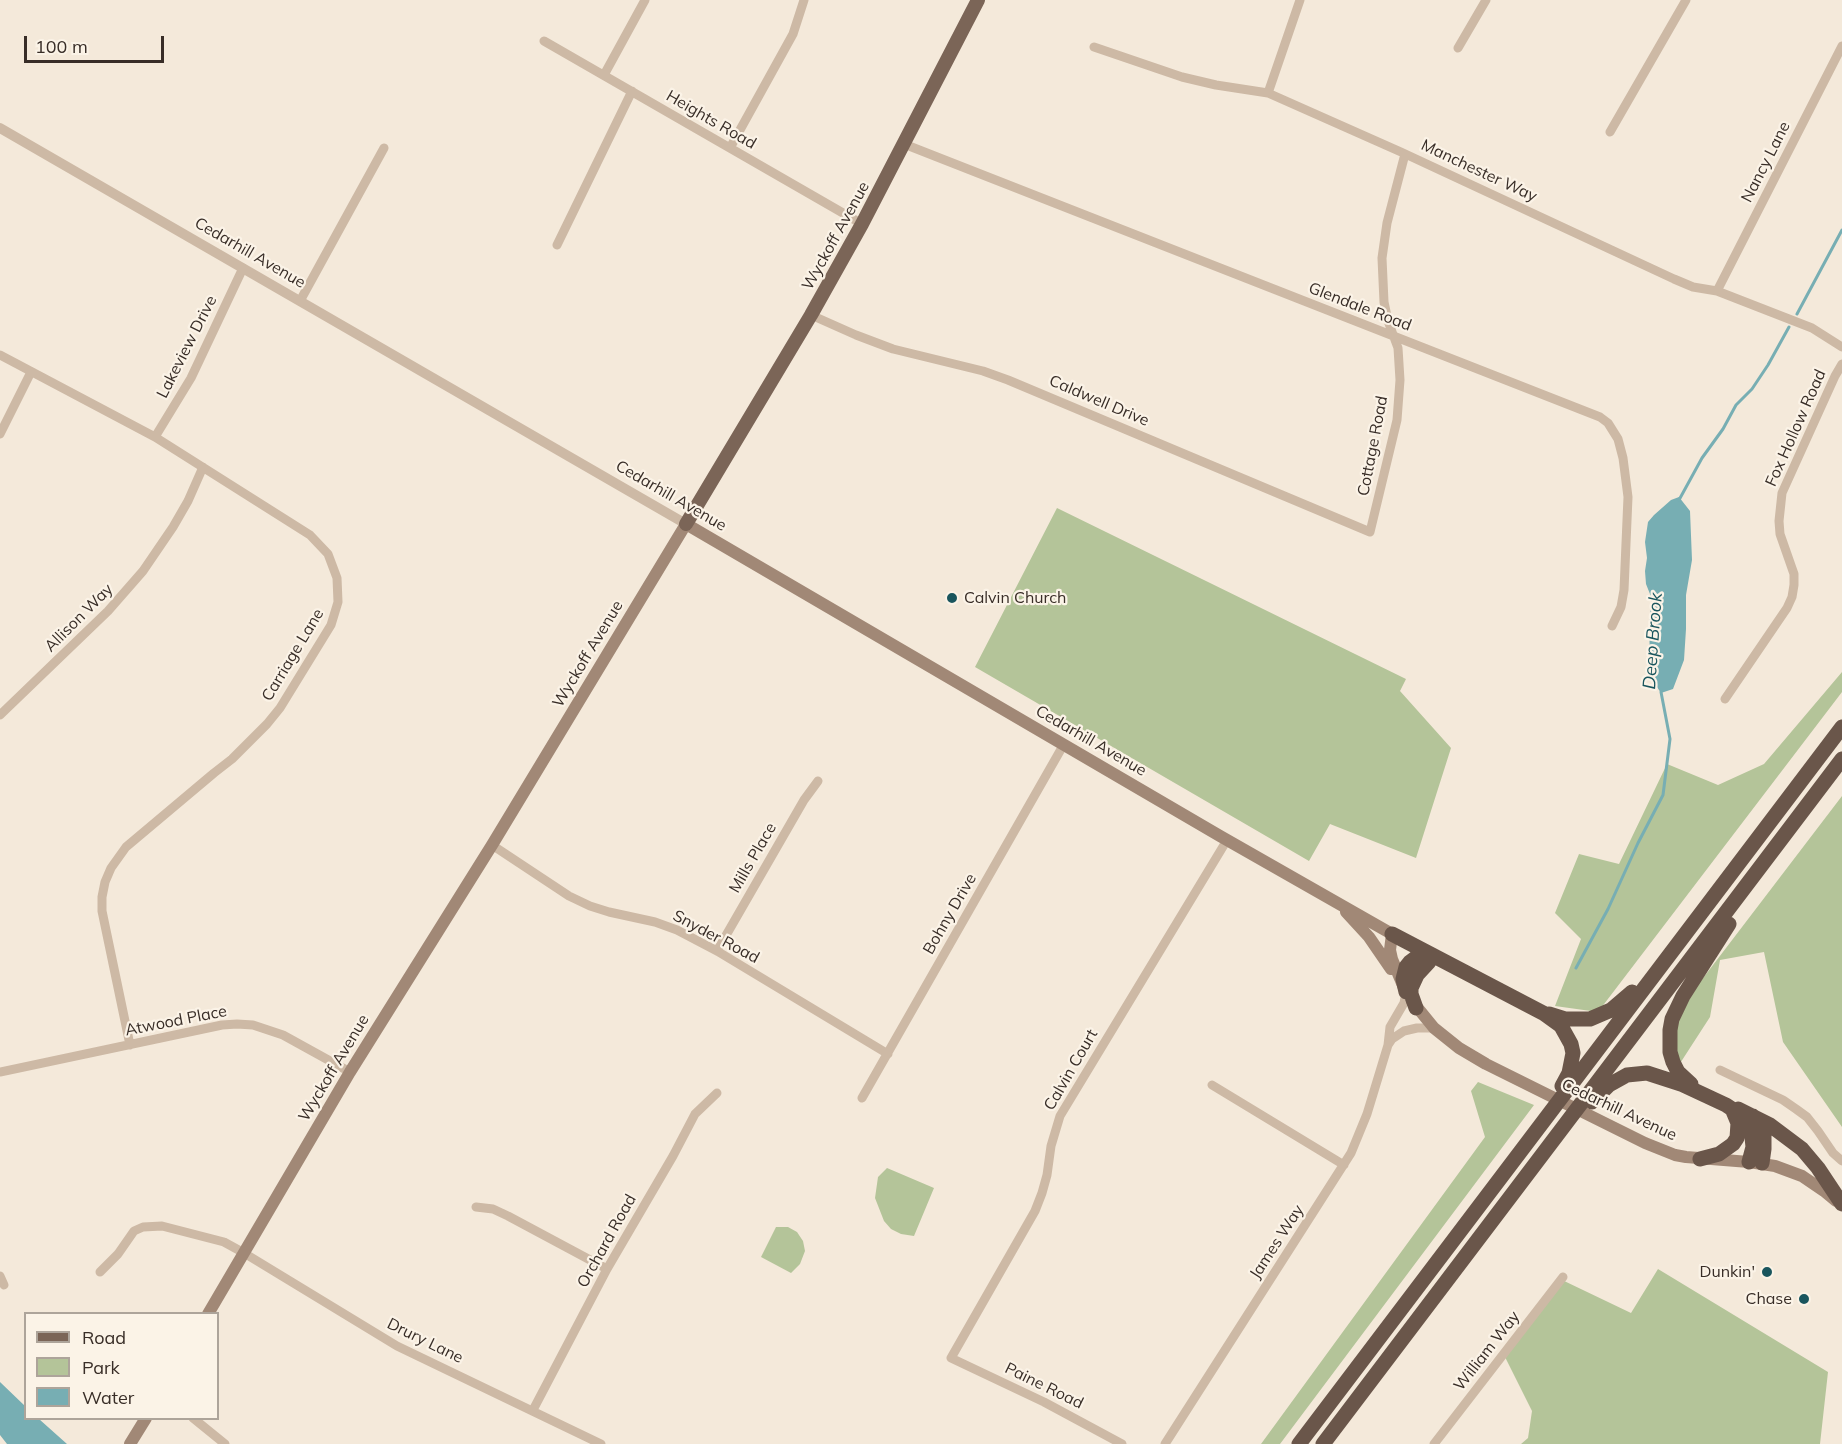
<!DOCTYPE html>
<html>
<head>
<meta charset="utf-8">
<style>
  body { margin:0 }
  #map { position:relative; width:1842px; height:1444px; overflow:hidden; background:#f4e9da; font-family:Mulish,sans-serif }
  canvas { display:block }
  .legend { position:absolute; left:24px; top:1312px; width:195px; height:108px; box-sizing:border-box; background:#fbf3e7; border:2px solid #ada49a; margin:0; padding:8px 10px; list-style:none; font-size:18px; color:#382d27 }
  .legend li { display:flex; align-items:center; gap:12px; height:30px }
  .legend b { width:30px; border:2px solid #ada49a }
  .scale { position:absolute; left:24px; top:36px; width:140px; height:27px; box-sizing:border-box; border:3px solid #382d27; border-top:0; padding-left:8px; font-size:18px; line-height:21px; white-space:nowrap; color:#382d27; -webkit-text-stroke:4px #fbf3e7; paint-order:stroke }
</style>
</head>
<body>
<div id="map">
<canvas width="1842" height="1444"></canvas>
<ul class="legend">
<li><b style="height:8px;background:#7b6557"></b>Road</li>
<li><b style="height:16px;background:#b4c499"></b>Park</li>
<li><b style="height:16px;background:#77aeb3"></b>Water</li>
</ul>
<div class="scale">100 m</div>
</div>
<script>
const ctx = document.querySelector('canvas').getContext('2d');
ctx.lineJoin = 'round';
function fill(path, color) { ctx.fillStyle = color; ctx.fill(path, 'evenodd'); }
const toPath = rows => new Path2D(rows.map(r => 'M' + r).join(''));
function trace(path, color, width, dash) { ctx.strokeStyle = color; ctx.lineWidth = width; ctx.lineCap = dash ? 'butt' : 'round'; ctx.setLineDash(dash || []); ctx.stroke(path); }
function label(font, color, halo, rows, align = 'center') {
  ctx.font = font + ' Mulish,sans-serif'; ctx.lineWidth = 4.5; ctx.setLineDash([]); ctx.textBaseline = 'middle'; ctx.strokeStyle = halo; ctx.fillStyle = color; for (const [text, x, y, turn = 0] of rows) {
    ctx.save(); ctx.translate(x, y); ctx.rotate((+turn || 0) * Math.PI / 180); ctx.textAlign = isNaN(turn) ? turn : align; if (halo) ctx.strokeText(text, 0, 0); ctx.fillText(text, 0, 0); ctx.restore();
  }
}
fill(toPath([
  [1057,508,1406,679,1400,691,1451,748,1416,858,1330,824,1309,861,975,667],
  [1842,672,1842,692,1598,1012,1555,1006,1581,939,1555,913,1579,854,1619,864,1667,764,1718,785,1764,764],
  [1842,796,1842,1127,1783,1042,1764,952,1720,960,1710,1017,1677,1068,1668,1024],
  [1478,1082,1534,1105,1280,1444,1261,1444,1485,1137,1471,1091],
  [887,1168,934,1188,914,1236,901,1234,891,1229,884,1221,875,1198,878,1177],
  [776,1227,788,1227,797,1232,803,1241,805,1251,800,1264,791,1273,761,1257],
  [1658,1269,1828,1372,1820,1444,1521,1444,1528,1438,1532,1411,1504,1355,1560,1279,1631,1313]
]), '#b4c499');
fill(toPath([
  [1679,497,1690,511,1692,560,1686,595,1686,629,1684,660,1673,689,1661,693,1653,681,1650,660,1649,622,1652,599,1646,584,1645,571,1647,558,1645,542,1648,522,1654,515,1671,500],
  [0,1382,25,1406,26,1418,39,1419,67,1444,7,1444,0,1435]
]), '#77aeb3');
trace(toPath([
  [1797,314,1842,230],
  [1679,500,1702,458,1723,429,1736,405,1752,389,1768,365,1789,327],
  [1576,968,1608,909,1638,843,1663,795,1670,739,1661,692]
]), '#77aeb3', 3);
trace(toPath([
  [544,41,862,224],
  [1094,47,1182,77,1216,85,1268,93,1401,152,1674,279,1693,287,1717,291,1812,328,1842,347],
  [1458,48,1486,0],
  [604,75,645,0],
  [1268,93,1300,0],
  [1610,132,1686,0],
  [904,144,1600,417,1608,423,1618,439,1623,458,1628,497,1624,590,1621,607,1612,626],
  [730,148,793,34,804,0],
  [557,245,632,91],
  [1717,291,1842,46],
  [300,301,384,148],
  [811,315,856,335,893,349,983,371,1008,380,1370,532,1397,420,1400,380,1398,348,1388,321,1384,302,1382,258,1387,223,1405,154],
  [0,355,155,437,310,535,328,554,337,578,338,602,331,625,280,708,267,724,232,759,214,773,126,847,111,868,105,882,102,897,102,911,130,1045],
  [0,434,31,372],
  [155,437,191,378,243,268],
  [1725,699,1787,608,1792,597,1794,585,1794,574,1780,534,1779,521,1782,493,1835,376,1842,364],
  [0,715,108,611,143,571,173,527,188,501,203,467],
  [492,845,569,896,590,906,609,912,655,922,677,930,717,951,888,1054],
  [717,951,804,800,818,781],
  [1388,1045,1392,1039,1404,1031,1417,1028,1434,1028],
  [1720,1070,1783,1100,1796,1109,1807,1117,1818,1131,1833,1153,1842,1161],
  [0,1072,222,1025,237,1024,253,1025,283,1035,350,1072],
  [1212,1085,1344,1165],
  [862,1098,1064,744],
  [476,1207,493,1209,508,1216,607,1269],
  [100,1272,118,1254,134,1231,143,1227,162,1226,224,1242,244,1253,397,1346,601,1444],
  [0,1276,4,1285],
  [533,1410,607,1269,673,1156,695,1114,717,1093],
  [193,1418,225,1444],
  [1122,1444,1044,1402,951,1358,1035,1211,1042,1193,1047,1175,1051,1146,1060,1116,1227,840],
  [1165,1444,1351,1153,1367,1114,1388,1045,1390,1027,1404,1003,1406,992],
  [1434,1444,1563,1277]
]), '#cdb9a5', 9);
trace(toPath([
  [0,128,686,524]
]), '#cdb9a5', 10);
trace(toPath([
  [1346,912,1369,937,1391,969],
  [1412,1001,1434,1028,1459,1048,1486,1064,1645,1143,1675,1155,1686,1157,1749,1162,1775,1166,1802,1176,1824,1191,1836,1201],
  [208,1314,350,1072,492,845,686,524,1220,836,1392,934,1390,950,1392,959,1404,988],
  [130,1444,146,1418]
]), '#a18876', 12);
trace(toPath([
  [686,524,811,315,862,224,978,0]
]), '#7b6557', 14);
trace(toPath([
  [1392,934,1543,1013,1561,1026,1571,1044,1573,1053,1569,1073,1562,1086],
  [1406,992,1403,979,1406,967,1410,962,1418,956,1430,955],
  [1416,1008,1411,994,1411,988,1417,975,1429,962,1430,955],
  [1549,1014,1565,1019,1590,1019,1611,1010,1632,992],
  [1691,1084,1678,1072,1673,1062,1670,1052,1670,1030,1672,1019,1683,996,1729,924],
  [1592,1102,1609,1085,1627,1075,1647,1073,1681,1084,1726,1105,1741,1115,1747,1122,1752,1137,1753,1147,1749,1162],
  [1738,1109,1770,1125,1802,1149,1818,1168,1842,1204],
  [1753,1116,1757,1120,1764,1135,1764,1149,1762,1163],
  [1700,1159,1719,1154,1733,1144,1737,1138,1738,1123,1733,1111],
  [1299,1444,1842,727],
  [1323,1444,1842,759]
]), '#6a564a', 15);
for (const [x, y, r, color] of [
  [952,598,6,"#19555d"],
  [1767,1272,6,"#19555d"],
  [1804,1299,6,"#19555d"]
]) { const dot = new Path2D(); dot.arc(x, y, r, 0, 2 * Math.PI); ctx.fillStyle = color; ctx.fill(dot); trace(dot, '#fbf3e7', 2); }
label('16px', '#382d27', '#fbf3e7', [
  ["Heights Road",711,120,30],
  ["Nancy Lane",1766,162,-63],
  ["Manchester Way",1479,171,25],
  ["Wyckoff Avenue",836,236,-61],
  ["Cedarhill Avenue",250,253,30],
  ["Glendale Road",1360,307,21],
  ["Lakeview Drive",187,347,-63],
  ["Caldwell Drive",1099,401,23],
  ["Fox Hollow Road",1796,428,-66],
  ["Cottage Road",1373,446,-79],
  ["Cedarhill Avenue",671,496,30],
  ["Allison Way",79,618,-45],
  ["Wyckoff Avenue",588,654,-59],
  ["Carriage Lane",293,655,-59],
  ["Cedarhill Avenue",1091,741,30],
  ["Mills Place",753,858,-60],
  ["Bohny Drive",950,914,-60],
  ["Snyder Road",716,937,28],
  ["Atwood Place",176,1021,-11],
  ["Wyckoff Avenue",334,1068,-59],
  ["Calvin Court",1071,1070,-60],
  ["Cedarhill Avenue",1619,1110,25],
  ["Orchard Road",607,1241,-61],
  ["James Way",1277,1242,-57],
  ["Drury Lane",425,1341,26],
  ["William Way",1487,1351,-52],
  ["Paine Road",1044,1386,26]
]);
label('16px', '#382d27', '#fbf3e7', [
  ["Calvin Church",964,598,"left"],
  ["Dunkin'",1755,1272],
  ["Chase",1792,1299]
], 'right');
label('italic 18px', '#19555d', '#fbf3e7', [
  ["Deep Brook",1653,641,-86]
]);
</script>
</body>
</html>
